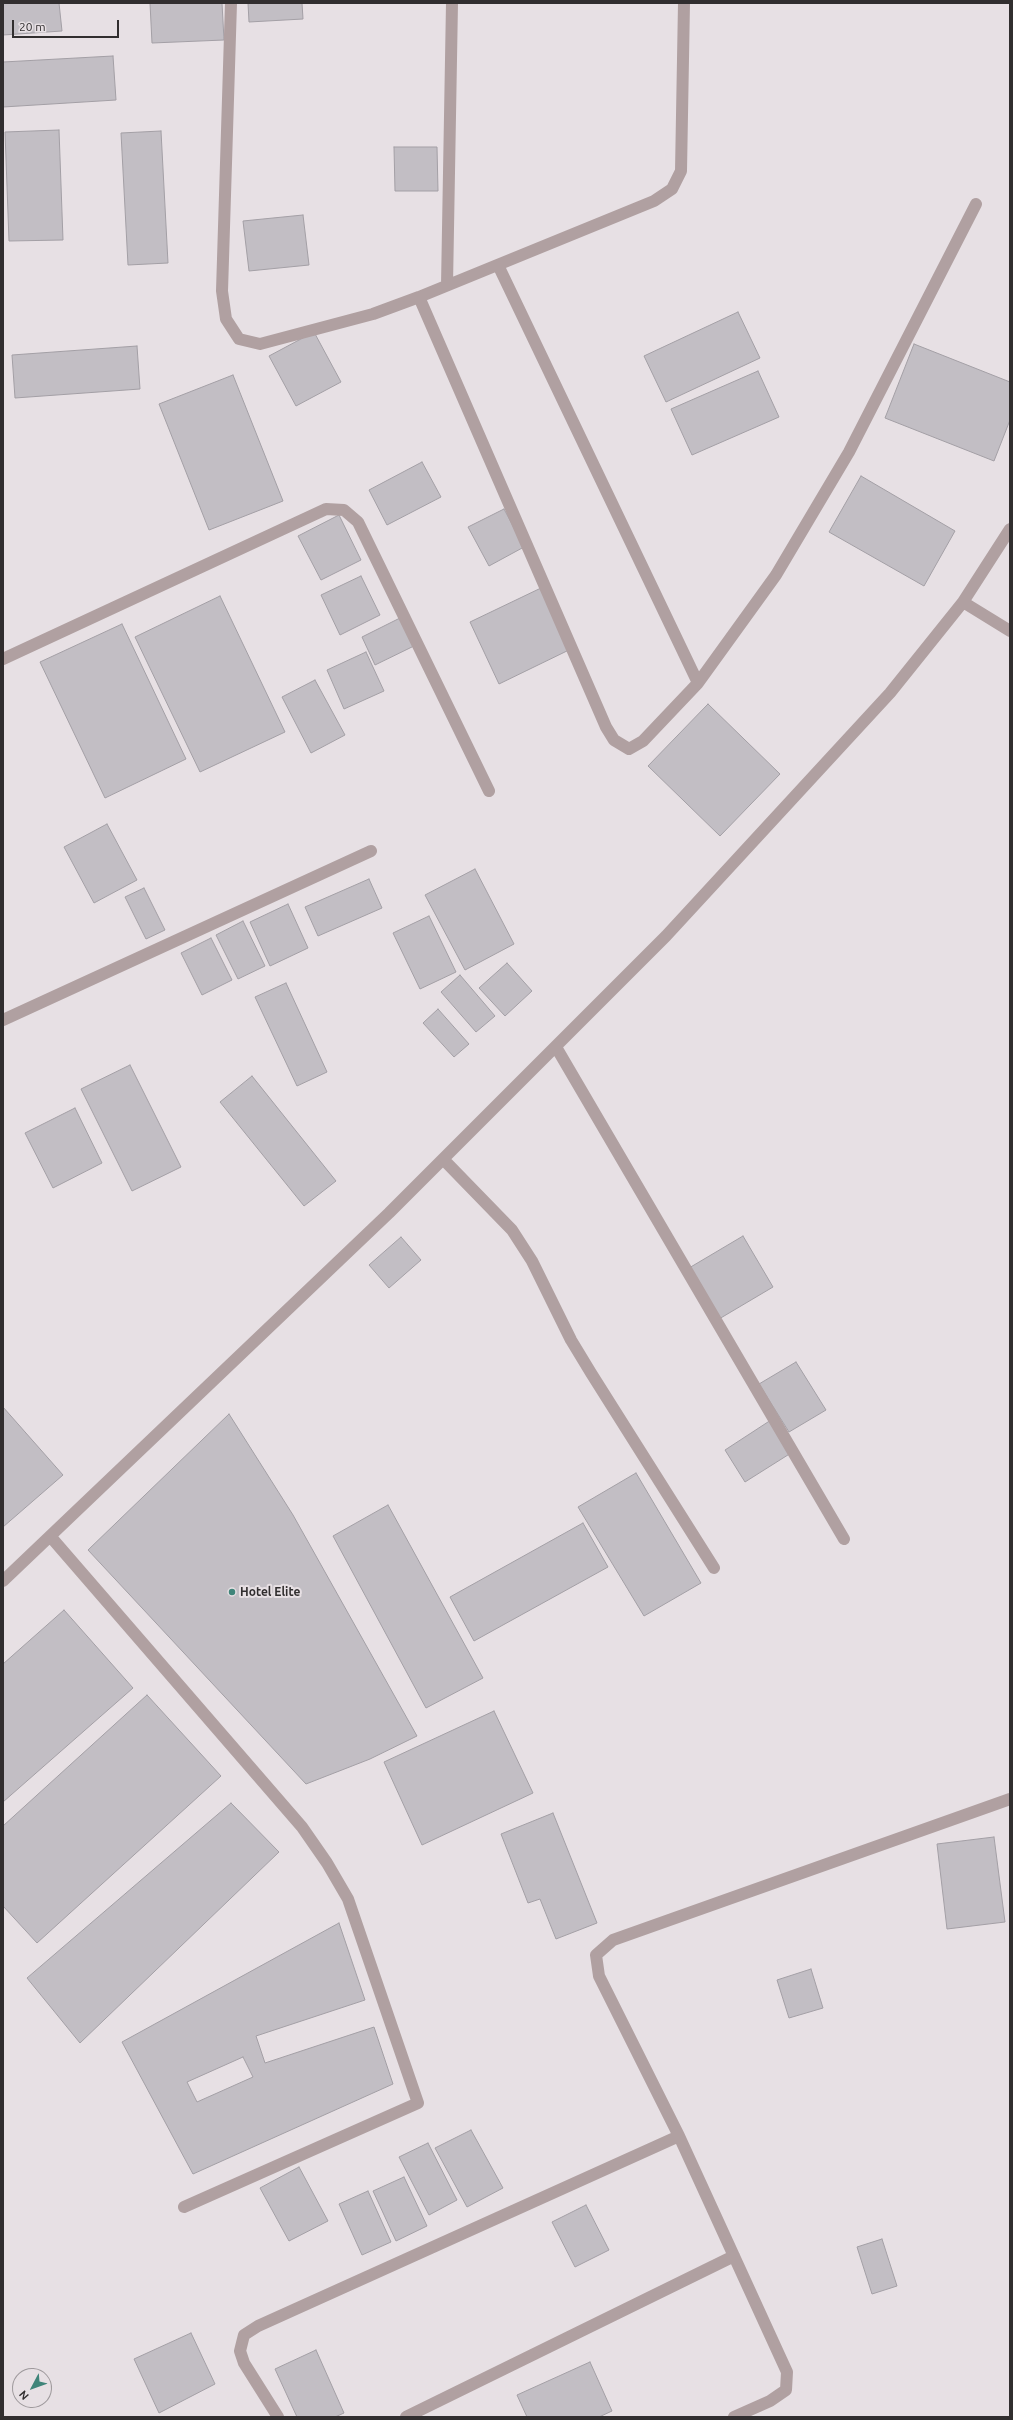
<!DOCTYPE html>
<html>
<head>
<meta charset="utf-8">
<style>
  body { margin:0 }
  #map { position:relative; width:1013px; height:2420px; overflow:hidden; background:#e7e0e4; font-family:Ubuntu,sans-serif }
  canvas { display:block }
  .frame { position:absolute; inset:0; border:4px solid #312e2f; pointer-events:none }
  .north { position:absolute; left:12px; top:2368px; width:40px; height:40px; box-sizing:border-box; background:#e7e0e4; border:1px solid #9e999c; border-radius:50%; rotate:229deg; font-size:11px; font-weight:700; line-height:16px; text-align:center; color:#312e2f }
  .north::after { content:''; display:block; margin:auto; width:14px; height:18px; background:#40857a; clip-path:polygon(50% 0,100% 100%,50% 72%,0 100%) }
  .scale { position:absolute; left:12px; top:20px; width:107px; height:18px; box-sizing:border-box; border:2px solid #312e2f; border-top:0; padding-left:5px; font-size:12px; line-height:14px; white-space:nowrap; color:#312e2f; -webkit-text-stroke:3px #e7e0e4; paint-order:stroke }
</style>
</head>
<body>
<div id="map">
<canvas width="1013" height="2420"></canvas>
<div class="frame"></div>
<div class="north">N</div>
<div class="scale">20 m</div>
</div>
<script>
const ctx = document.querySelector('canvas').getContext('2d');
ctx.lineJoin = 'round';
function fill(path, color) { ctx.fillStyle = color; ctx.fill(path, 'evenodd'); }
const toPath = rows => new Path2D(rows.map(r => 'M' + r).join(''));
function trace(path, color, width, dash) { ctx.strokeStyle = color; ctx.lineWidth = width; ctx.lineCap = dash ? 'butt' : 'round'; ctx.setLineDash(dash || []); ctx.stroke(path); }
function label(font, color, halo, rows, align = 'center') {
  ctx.font = font + ' Ubuntu,sans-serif'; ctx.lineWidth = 4; ctx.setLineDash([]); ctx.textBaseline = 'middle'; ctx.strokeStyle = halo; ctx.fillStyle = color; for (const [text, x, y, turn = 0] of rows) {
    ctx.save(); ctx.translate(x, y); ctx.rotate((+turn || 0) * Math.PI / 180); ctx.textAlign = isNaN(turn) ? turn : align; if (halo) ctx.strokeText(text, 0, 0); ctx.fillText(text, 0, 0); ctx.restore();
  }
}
const building = toPath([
  [3,3,59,3,62,31,3,35,3,3],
  [150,3,222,3,224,40,152,43,150,3],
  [248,3,302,3,303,19,249,22,248,3],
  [113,56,116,100,3,107,3,62,113,56],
  [59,130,63,240,9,241,5,132,59,130],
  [161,131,168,263,128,265,121,133,161,131],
  [394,147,437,147,438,191,395,191,394,147],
  [303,215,309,265,249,271,243,221,303,215],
  [738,312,760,358,666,402,644,356,738,312],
  [314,332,341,382,296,406,269,356,314,332],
  [914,344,1010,382,1010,420,994,461,885,418,914,344],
  [137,346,140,389,15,398,12,355,137,346],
  [758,371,779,417,692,455,671,409,758,371],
  [233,375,283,501,209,530,159,404,233,375],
  [422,462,441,497,387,525,369,490,422,462],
  [861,476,955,531,924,586,829,532,861,476],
  [504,509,524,547,489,566,468,527,504,509],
  [339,515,361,560,321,580,298,536,339,515],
  [361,576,380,615,340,635,321,595,361,576],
  [541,588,571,649,499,684,470,622,541,588],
  [220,596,285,732,200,772,135,637,220,596],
  [402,617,416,645,375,665,362,637,402,617],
  [122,624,186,759,105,798,40,662,122,624],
  [366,652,384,691,344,709,327,670,366,652],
  [315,680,345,735,311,753,282,697,315,680],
  [708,704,780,774,720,836,648,766,708,704],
  [107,824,137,880,94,903,64,847,107,824],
  [475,869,514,944,465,970,425,895,475,869],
  [369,879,382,908,318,936,305,907,369,879],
  [144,888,165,930,146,939,125,897,144,888],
  [288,904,308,948,270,966,250,922,288,904],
  [429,916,456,972,420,989,393,933,429,916],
  [243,921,265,966,238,979,216,935,243,921],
  [211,938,232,980,202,995,181,953,211,938],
  [507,963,532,991,505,1016,479,988,507,963],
  [460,975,495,1016,476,1032,441,992,460,975],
  [286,983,327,1072,297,1086,255,997,286,983],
  [438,1009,469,1044,454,1057,423,1023,438,1009],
  [130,1065,181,1167,132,1191,81,1089,130,1065],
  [252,1076,336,1181,304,1206,220,1102,252,1076],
  [75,1108,102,1163,53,1188,25,1133,75,1108],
  [743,1236,773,1287,719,1319,689,1268,743,1236],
  [401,1237,421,1260,389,1288,369,1265,401,1237],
  [796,1362,826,1410,789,1432,759,1384,796,1362],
  [3,1407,63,1475,3,1527,3,1407],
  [229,1414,293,1515,417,1736,370,1759,306,1784,88,1550,229,1414],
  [771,1420,791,1453,745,1482,725,1450,771,1420],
  [636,1473,701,1583,644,1616,578,1507,636,1473],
  [388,1505,483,1678,426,1708,333,1536,388,1505],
  [583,1523,608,1567,474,1641,450,1597,583,1523],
  [64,1610,133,1688,3,1802,3,1664,64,1610],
  [147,1695,221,1776,37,1943,3,1906,3,1826,147,1695],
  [494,1711,533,1793,422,1845,384,1762,494,1711],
  [231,1803,279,1852,80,2043,27,1978,231,1803],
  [553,1813,597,1923,556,1939,540,1899,528,1903,501,1834,553,1813],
  [994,1837,1005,1922,947,1929,937,1844,994,1837],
  [339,1923,365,2000,256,2036,265,2063,374,2027,393,2084,193,2174,122,2042,339,1923],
  [243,2057,253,2077,197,2102,187,2082,243,2057],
  [811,1969,823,2008,789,2018,777,1980,811,1969],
  [471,2130,503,2188,467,2207,435,2148,471,2130],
  [428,2143,457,2200,429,2215,399,2157,428,2143],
  [299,2167,328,2221,289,2241,260,2188,299,2167],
  [404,2177,427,2226,396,2241,373,2191,404,2177],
  [368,2191,391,2242,362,2255,339,2204,368,2191],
  [586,2205,609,2250,575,2267,552,2222,586,2205],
  [882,2239,897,2286,872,2294,857,2247,882,2239],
  [191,2333,215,2384,159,2413,134,2359,191,2333],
  [316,2350,344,2413,335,2417,297,2417,275,2369,316,2350],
  [590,2362,612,2411,599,2417,527,2417,517,2395,590,2362]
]);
fill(building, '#c2bec4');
trace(building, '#a39fa5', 1);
trace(toPath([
  [231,3,222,291,226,319,239,339,260,344,373,314,419,297,654,201,672,189,681,171,684,3],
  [498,265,698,683],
  [447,285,452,3],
  [419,297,606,727,614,740,629,749,643,741,698,683,776,575,849,452,976,204],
  [963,602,1010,631],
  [3,659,326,509,344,510,358,522,489,791],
  [3,1020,371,851],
  [556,1047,844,1539],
  [443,1159,512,1230,532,1261,571,1340,591,1373,714,1568],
  [50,1536,302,1827,327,1863,348,1899,418,2103,184,2207],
  [3,1581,389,1213,666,936,890,693,963,602,1010,529],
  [278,2417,244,2363,240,2351,244,2335,258,2326,679,2136],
  [406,2417,734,2256],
  [734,2417,770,2401,786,2390,787,2372,679,2136,599,1976,596,1955,613,1940,1010,1799]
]), '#b0a0a1', 12);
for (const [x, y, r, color] of [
  [232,1592,4,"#40857a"]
]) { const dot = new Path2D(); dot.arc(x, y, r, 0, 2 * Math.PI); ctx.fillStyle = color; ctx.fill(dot); trace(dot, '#e7e0e4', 1.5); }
label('bold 12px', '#312e2f', '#e7e0e4', [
  ["Hotel Elite",240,1592]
], 'left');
</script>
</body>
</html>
